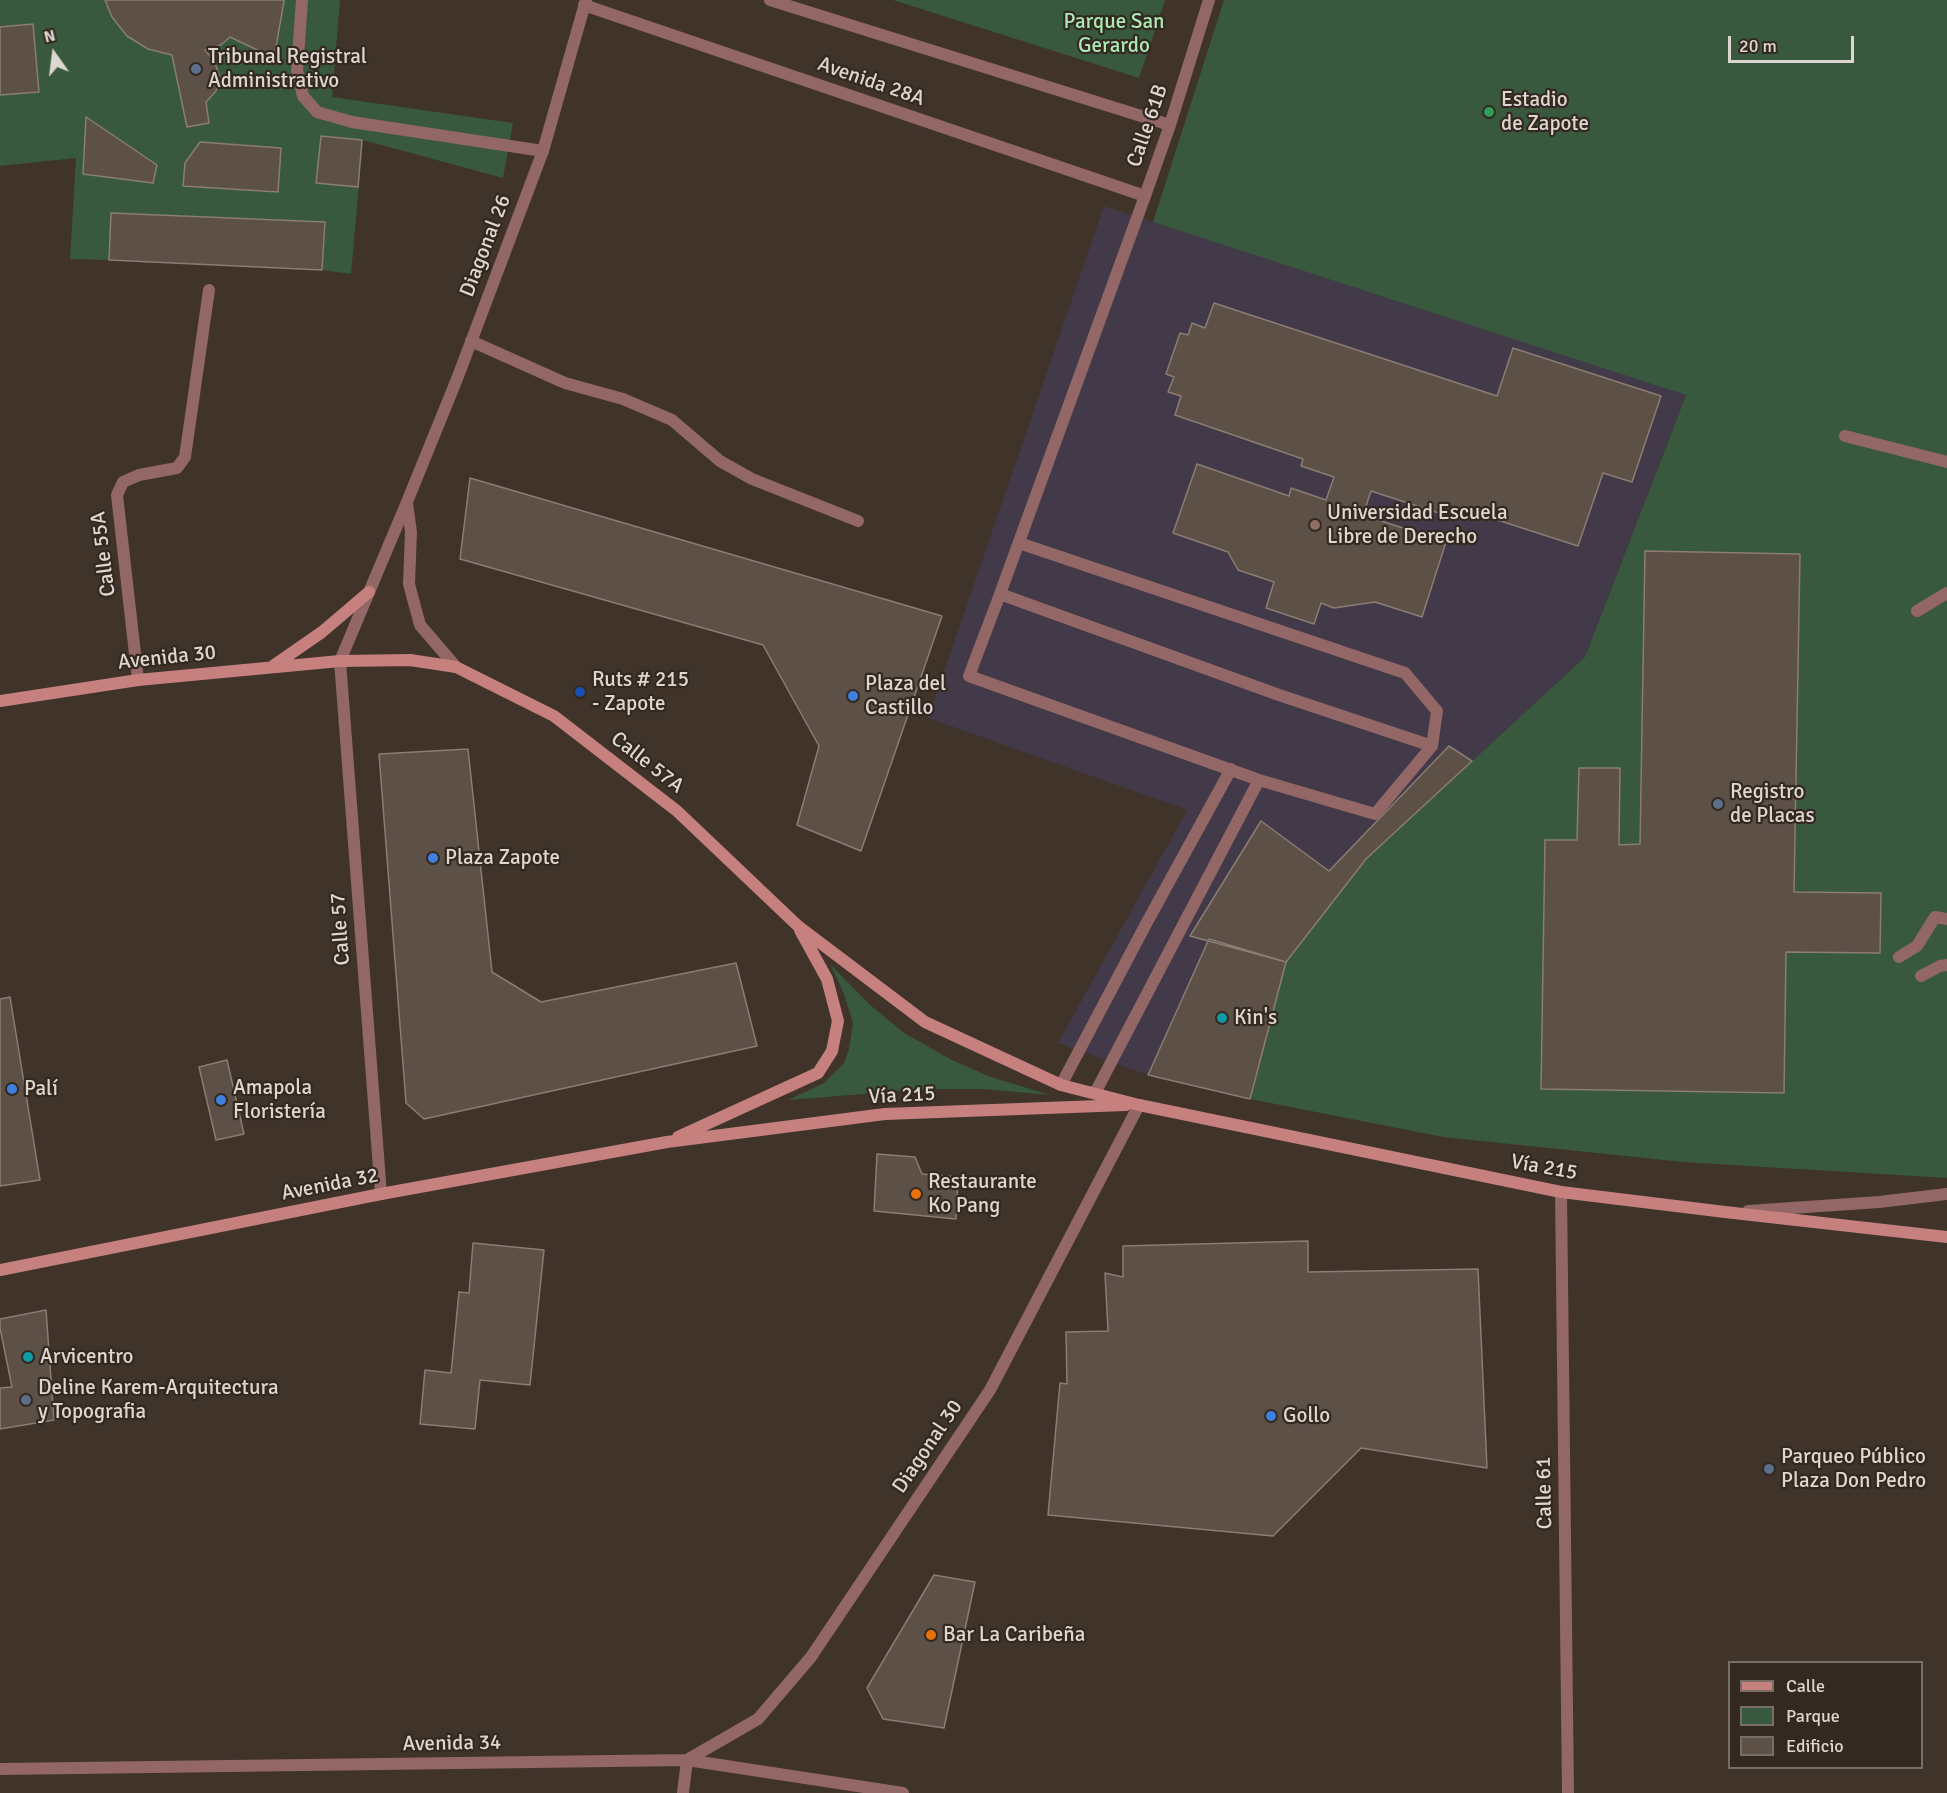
<!DOCTYPE html>
<html>
<head>
<meta charset="utf-8">
<style>
  body { margin:0 }
  #map { position:relative; width:1947px; height:1793px; overflow:hidden; background:#3f332a; font-family:Signika,sans-serif }
  canvas { display:block }
  .legend { position:absolute; left:1728px; top:1661px; width:195px; height:108px; box-sizing:border-box; background:#342920; border:2px solid #786e67; margin:0; padding:8px 10px; list-style:none; font-size:18px; color:#ded6d1 }
  .legend li { display:flex; align-items:center; gap:12px; height:30px }
  .legend b { width:30px; border:2px solid #786e67 }
  .north { position:absolute; left:24px; top:24px; width:60px; height:60px; -webkit-text-stroke:4px #342920; paint-order:stroke; rotate:346deg; font-size:16px; font-weight:700; line-height:24px; text-align:center; color:#ded6d1 }
  .north::after { content:''; display:block; margin:auto; width:21px; height:27px; background:#ded6d1; clip-path:polygon(50% 0,100% 100%,50% 72%,0 100%) }
  .scale { position:absolute; left:1728px; top:36px; width:126px; height:27px; box-sizing:border-box; border:3px solid #ded6d1; border-top:0; padding-left:8px; font-size:18px; line-height:21px; white-space:nowrap; color:#ded6d1; -webkit-text-stroke:4px #342920; paint-order:stroke }
</style>
</head>
<body>
<div id="map">
<canvas width="1947" height="1793"></canvas>
<ul class="legend">
<li><b style="height:8px;background:#c6817f"></b>Calle</li>
<li><b style="height:16px;background:#38593d"></b>Parque</li>
<li><b style="height:16px;background:#5d5047"></b>Edificio</li>
</ul>
<div class="north">N</div>
<div class="scale">20 m</div>
</div>
<script>
const ctx = document.querySelector('canvas').getContext('2d');
ctx.lineJoin = 'round';
function fill(path, color) { ctx.fillStyle = color; ctx.fill(path, 'evenodd'); }
const toPath = rows => new Path2D(rows.map(r => 'M' + r).join(''));
function trace(path, color, width, dash) { ctx.strokeStyle = color; ctx.lineWidth = width; ctx.lineCap = dash ? 'butt' : 'round'; ctx.setLineDash(dash || []); ctx.stroke(path); }
function label(font, color, halo, rows, align = 'center') {
  ctx.font = font + ' Signika,sans-serif'; ctx.lineWidth = 4.5; ctx.setLineDash([]); ctx.textBaseline = 'middle'; ctx.strokeStyle = halo; ctx.fillStyle = color; for (const [text, x, y, turn = 0] of rows) {
    ctx.save(); ctx.translate(x, y); ctx.rotate((+turn || 0) * Math.PI / 180); ctx.textAlign = isNaN(turn) ? turn : align; if (halo) ctx.strokeText(text, 0, 0); ctx.fillText(text, 0, 0); ctx.restore();
  }
}
fill(toPath([
  [1104,206,1686,394,1585,657,1366,859,1209,940,1148,1075,1058,1043,1187,810,928,718]
]), '#423949');
fill(toPath([
  [0,0,105,0,112,17,127,36,148,49,172,55,209,123,206,102,214,61,205,50,221,45,230,37,274,57,284,0,340,0,332,97,513,123,503,178,363,140,351,274,322,270,324,222,112,213,109,260,70,259,76,158,0,166],
  [893,0,1165,0,1139,78],
  [1224,0,1947,0,1947,1178,1683,1162,1443,1137,1250,1099,1286,962,1366,859,1585,657,1686,395,1153,222],
  [830,964,869,1004,904,1033,952,1060,991,1077,1050,1095,984,1089,925,1089,788,1100,824,1083,844,1063,849,1049,853,1023,844,994]
]), '#38593d');
const building = toPath([
  [105,0,284,0,284,1,274,58,230,37,221,45,205,50,214,61,220,77,216,91,206,102,209,123,187,127,172,55,148,49,127,36,112,17,105,0],
  [33,24,39,92,0,95,0,27,33,24],
  [86,117,157,165,153,183,83,174,86,117],
  [321,136,362,140,358,187,316,183,321,136],
  [200,142,281,148,278,192,183,186,185,163,200,142],
  [111,213,325,222,322,270,109,260,111,213],
  [1214,303,1497,396,1513,348,1661,396,1632,482,1603,473,1578,546,1460,508,1457,519,1371,491,1363,515,1446,542,1422,617,1375,602,1334,608,1321,603,1314,624,1266,608,1274,582,1238,570,1228,552,1173,533,1197,464,1289,496,1291,488,1326,500,1334,477,1301,466,1303,459,1175,415,1181,396,1168,392,1174,377,1166,374,1180,333,1188,335,1192,323,1205,328,1214,303],
  [470,478,942,616,861,851,797,825,819,746,763,645,460,559,470,478],
  [1645,551,1800,554,1794,892,1881,893,1880,953,1786,952,1784,1093,1541,1089,1545,840,1577,840,1579,768,1620,768,1619,845,1640,844,1645,551],
  [1449,746,1472,761,1366,859,1286,962,1190,936,1261,821,1329,871,1449,746],
  [468,749,492,972,541,1002,736,963,757,1046,424,1119,406,1103,379,754,468,749],
  [1209,939,1286,962,1250,1099,1148,1075,1209,939],
  [10,997,40,1180,0,1186,0,999,10,997],
  [227,1060,244,1134,216,1140,199,1067,227,1060],
  [877,1154,915,1157,922,1174,958,1177,956,1219,874,1211,877,1154],
  [1308,1241,1308,1272,1478,1269,1487,1468,1361,1448,1273,1536,1048,1515,1060,1383,1067,1384,1066,1332,1108,1331,1105,1273,1123,1277,1123,1246,1308,1241],
  [473,1243,544,1250,530,1385,480,1380,475,1429,420,1424,425,1370,451,1373,459,1292,469,1293,473,1243],
  [46,1310,54,1420,0,1429,0,1388,12,1387,0,1328,0,1319,46,1310],
  [934,1575,975,1582,944,1728,883,1719,867,1688,934,1575]
]);
fill(building, '#5d5047');
trace(building, '#8b7d73', 1.5);
trace(toPath([
  [302,0,297,70,303,96,317,112,352,122,543,151],
  [471,341,565,383,623,399,672,420,720,461,752,479,858,521],
  [1845,436,1947,462],
  [1019,543,1405,673,1437,711,1432,746],
  [1000,594,1279,695,1432,746,1375,814,1259,780,969,676,1000,594],
  [1000,594,1145,196],
  [1917,611,1947,593],
  [138,680,117,495,123,482,139,475,177,468,185,457,209,290],
  [1899,957,1917,946,1935,917,1947,919],
  [1921,976,1940,966,1947,965],
  [1061,1085,1146,924,1231,769],
  [1095,1093,1259,780],
  [1748,1211,1879,1202,1947,1194]
]), '#926765', 12);
trace(toPath([
  [770,0,1170,125],
  [584,5,1145,196,1170,125,1209,0],
  [340,661,381,1194],
  [1561,1192,1568,1793],
  [687,1760,758,1719,811,1657,990,1390,1139,1105],
  [0,1769,687,1760,903,1793],
  [683,1793,687,1760]
]), '#926765', 12);
trace(toPath([
  [407,503,411,532,409,584,420,625,456,667],
  [340,661,407,502,457,379,543,151,586,0]
]), '#926765', 12);
trace(toPath([
  [273,666,322,632,369,592],
  [0,701,138,680,340,661,410,660,456,667,554,716,677,811,798,926,925,1022,1061,1085,1139,1105,1561,1192,1725,1212,1947,1237],
  [678,1137,818,1073,832,1051,838,1021,827,979,800,930],
  [0,1270,381,1194,667,1142,885,1114,1126,1105]
]), '#c6817f', 12);
for (const [x, y, r, color] of [
  [196,69,6,"#5c6f8a"],
  [1489,112,6,"#2e9e5b"],
  [1315,525,6,"#8d6e63"],
  [580,692,6,"#1a4fb4"],
  [853,696,6,"#3f7fe0"],
  [1718,804,6,"#5c6f8a"],
  [433,858,6,"#3f7fe0"],
  [1222,1018,6,"#0f9aa8"],
  [12,1089,6,"#3f7fe0"],
  [221,1100,6,"#3f7fe0"],
  [916,1194,6,"#e8710a"],
  [28,1357,6,"#0f9aa8"],
  [26,1400,6,"#5c6f8a"],
  [1271,1416,6,"#3f7fe0"],
  [1769,1469,6,"#5c6f8a"],
  [931,1635,6,"#e8710a"]
]) { const dot = new Path2D(); dot.arc(x, y, r, 0, 2 * Math.PI); ctx.fillStyle = color; ctx.fill(dot); trace(dot, '#342920', 2); }
label('21px', '#abe9b4', '#342920', [
  ["Parque San",1114,22],
  ["Gerardo",1114,46]
]);
label('21px', '#ded6d1', '#342920', [
  ["Tribunal Registral",208,57],
  ["Administrativo",208,81],
  ["Estadio",1501,100],
  ["de Zapote",1501,124],
  ["Universidad Escuela",1327,513],
  ["Libre de Derecho",1327,537],
  ["Ruts # 215",592,680],
  ["- Zapote",592,704],
  ["Plaza del",865,684],
  ["Castillo",865,708],
  ["Registro",1730,792],
  ["de Placas",1730,816],
  ["Plaza Zapote",445,858],
  ["Kin's",1234,1018],
  ["Amapola",233,1088],
  ["Floristería",233,1112],
  ["Palí",24,1089],
  ["Restaurante",928,1182],
  ["Ko Pang",928,1206],
  ["Arvicentro",40,1357],
  ["Deline Karem-Arquitectura",38,1388],
  ["y Topografia",38,1412],
  ["Gollo",1283,1416],
  ["Parqueo Público",1781,1457],
  ["Plaza Don Pedro",1781,1481],
  ["Bar La Caribeña",943,1635]
], 'left');
label('21px', '#ded6d1', '#342920', [
  ["Avenida 28A",871,82,19],
  ["Calle 61B",1148,126,-71],
  ["Diagonal 26",486,246,-69],
  ["Calle 55A",104,554,-97],
  ["Avenida 30",167,658,-6],
  ["Calle 57A",647,763,38],
  ["Calle 57",341,929,-94],
  ["Vía 215",902,1096,-3],
  ["Vía 215",1544,1168,10],
  ["Avenida 32",330,1185,-11],
  ["Diagonal 30",928,1447,-56],
  ["Calle 61",1545,1493,-91],
  ["Avenida 34",452,1744,-1]
]);
</script>
</body>
</html>
